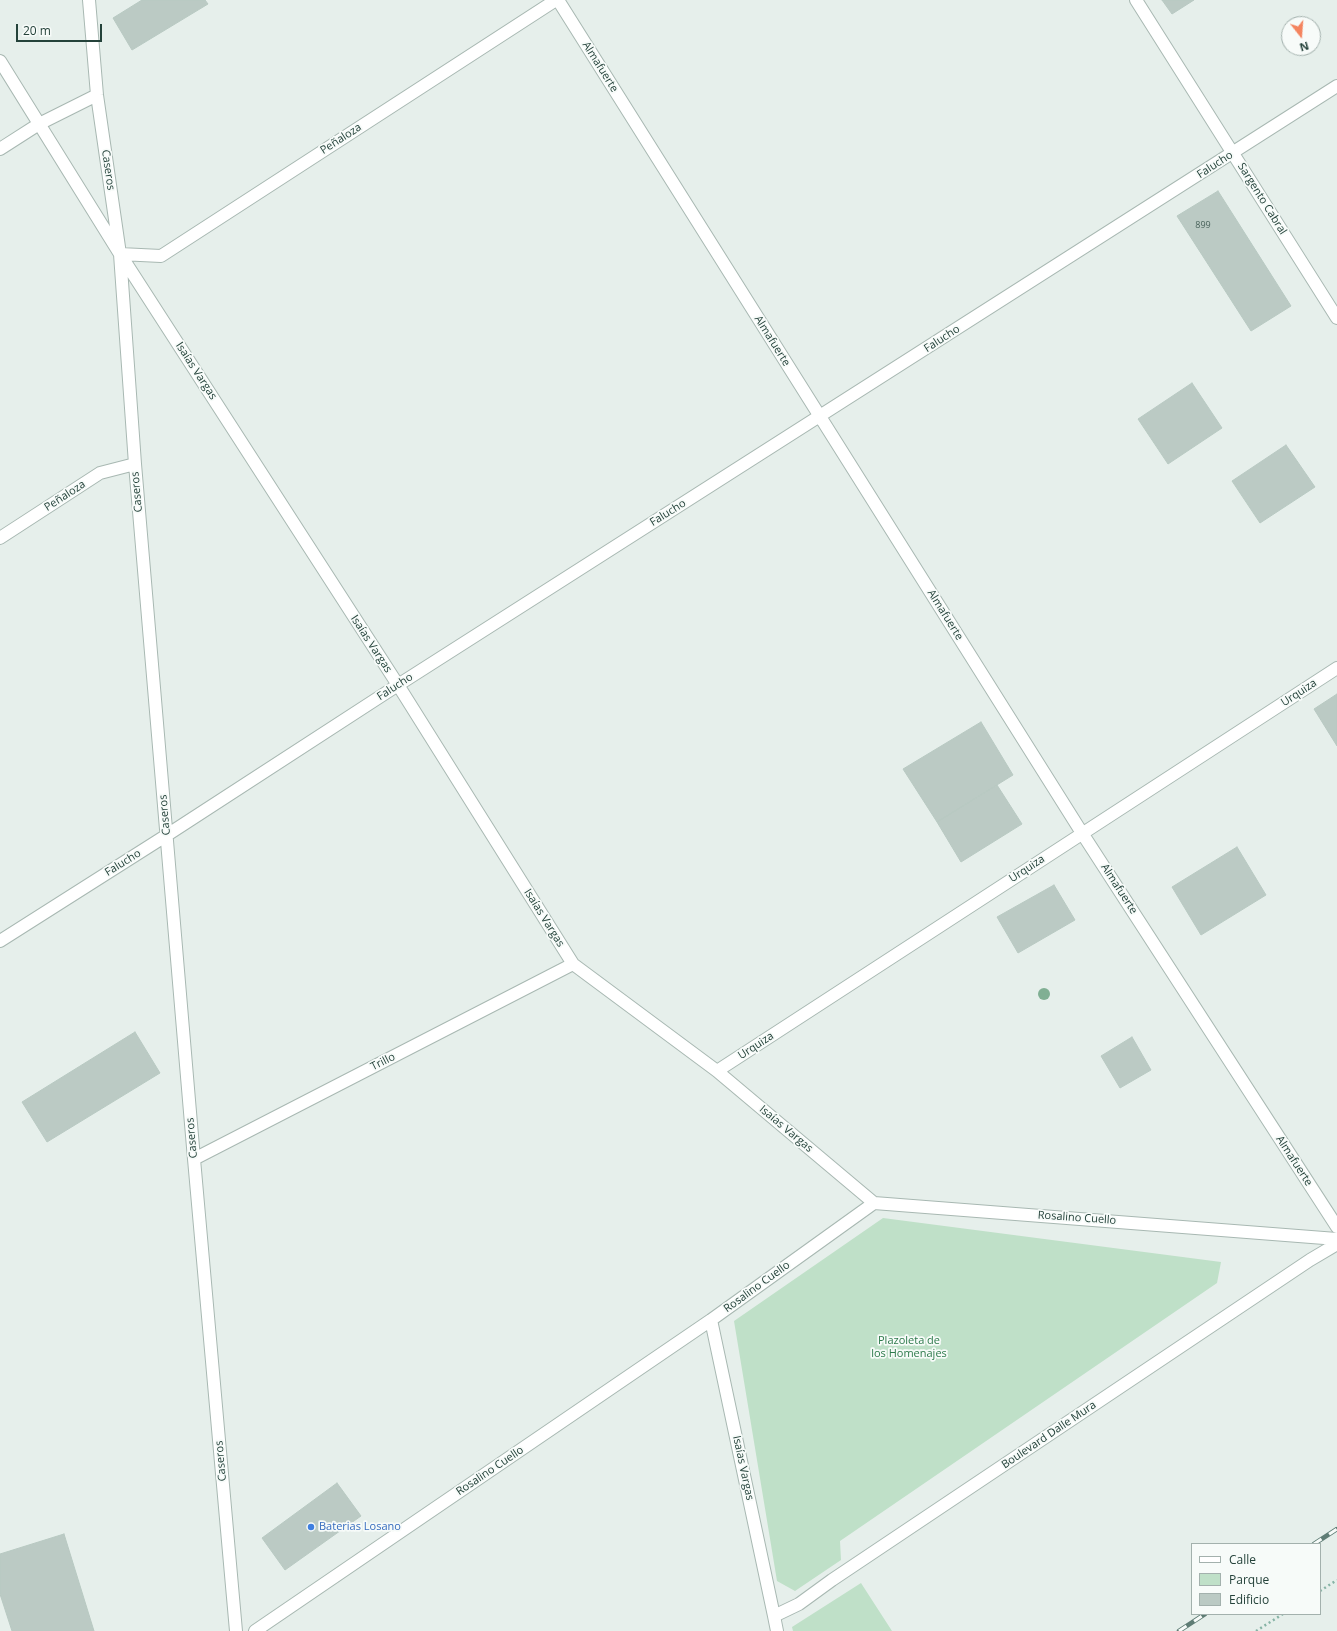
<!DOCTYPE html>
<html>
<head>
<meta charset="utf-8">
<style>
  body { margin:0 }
  #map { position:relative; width:1337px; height:1631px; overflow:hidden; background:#e6efeb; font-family:"Open Sans",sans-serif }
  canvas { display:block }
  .legend { position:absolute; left:1191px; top:1543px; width:130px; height:72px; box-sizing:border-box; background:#f7fbf9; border:1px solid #a3b1ad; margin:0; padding:5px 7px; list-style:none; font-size:12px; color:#24423a }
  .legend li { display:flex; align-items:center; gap:8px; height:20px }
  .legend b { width:20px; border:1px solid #a3b1ad }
  .north { position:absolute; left:1281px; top:16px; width:40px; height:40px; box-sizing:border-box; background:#f7fbf9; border:1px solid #a3b1ad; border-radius:50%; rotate:163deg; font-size:11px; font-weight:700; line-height:16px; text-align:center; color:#24423a }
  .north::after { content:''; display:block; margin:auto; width:14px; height:18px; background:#f4845f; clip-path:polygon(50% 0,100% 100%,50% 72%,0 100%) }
  .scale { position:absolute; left:16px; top:24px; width:86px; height:18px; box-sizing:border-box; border:2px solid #24423a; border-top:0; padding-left:5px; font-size:12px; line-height:14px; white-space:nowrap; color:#24423a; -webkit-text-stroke:3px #f7fbf9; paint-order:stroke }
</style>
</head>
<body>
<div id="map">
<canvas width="1337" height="1631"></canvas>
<ul class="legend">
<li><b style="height:5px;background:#fff"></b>Calle</li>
<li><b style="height:11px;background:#bfe0c8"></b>Parque</li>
<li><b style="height:11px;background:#bbcac4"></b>Edificio</li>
</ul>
<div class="north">N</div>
<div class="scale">20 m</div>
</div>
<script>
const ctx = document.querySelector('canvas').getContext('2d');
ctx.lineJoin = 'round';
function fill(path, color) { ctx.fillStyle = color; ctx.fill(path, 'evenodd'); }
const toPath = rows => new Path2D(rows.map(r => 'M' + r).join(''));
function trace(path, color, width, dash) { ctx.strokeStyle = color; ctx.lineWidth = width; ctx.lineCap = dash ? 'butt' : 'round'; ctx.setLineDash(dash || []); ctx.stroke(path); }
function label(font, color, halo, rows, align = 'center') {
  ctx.font = font + ' "Open Sans",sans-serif'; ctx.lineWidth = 3.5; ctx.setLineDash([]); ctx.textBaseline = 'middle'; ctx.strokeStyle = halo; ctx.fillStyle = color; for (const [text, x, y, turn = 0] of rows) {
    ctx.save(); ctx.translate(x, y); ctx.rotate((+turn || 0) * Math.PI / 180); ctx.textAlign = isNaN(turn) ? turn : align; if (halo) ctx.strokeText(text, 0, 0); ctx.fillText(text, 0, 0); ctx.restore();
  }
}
fill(toPath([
  [883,1218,1221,1262,1217,1283,840,1541,841,1560,795,1591,777,1581,734,1321],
  [861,1583,892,1631,793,1631,792,1627]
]), '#bfe0c8');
const building = toPath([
  [142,0,205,0,208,4,132,50,113,18,142,0],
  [1162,0,1194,0,1172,14,1162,0],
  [1218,191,1291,306,1251,331,1177,216,1218,191],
  [1192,383,1222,428,1168,464,1138,419,1192,383],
  [1286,445,1315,487,1260,523,1232,481,1286,445],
  [1337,694,1337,746,1314,709,1337,694],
  [981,722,1013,775,937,822,903,769,981,722],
  [997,785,1022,824,961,862,937,822,997,785],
  [1237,847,1266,895,1201,935,1172,887,1237,847],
  [1054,885,1075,920,1018,953,997,917,1054,885],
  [135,1032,160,1073,47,1142,22,1102,135,1032],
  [1132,1037,1151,1070,1120,1088,1101,1056,1132,1037],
  [337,1483,361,1516,285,1570,262,1538,337,1483],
  [64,1534,94,1631,12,1631,0,1594,0,1554,64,1534]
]);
fill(building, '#bbcac4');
trace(building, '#b8c9c2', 1);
const minor = toPath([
  [89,0,97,95,120,254,135,464,194,1159,236,1631],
  [558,0,1082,833,1337,1227],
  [1136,0,1337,318],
  [0,61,120,254,398,685,573,964,717,1071,874,1203],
  [0,149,39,124,97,95],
  [120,254,161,256,556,0],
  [0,538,100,473,135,464],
  [0,941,167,835,398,685,1337,86],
  [717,1071,1337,668],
  [194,1159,573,964],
  [711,1320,774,1616],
  [255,1631,711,1320,874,1203,1337,1239],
  [777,1631,774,1616,799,1604,832,1580,1310,1260,1337,1244]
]);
trace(minor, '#a8b8b2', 14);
trace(toPath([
  [1320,1591,1337,1580],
  [1256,1631,1283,1614]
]), '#86b3a5', 2.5, [2, 3]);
trace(minor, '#fff', 12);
const rail = toPath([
  [1314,1544,1337,1529],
  [1179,1631,1205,1614]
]);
trace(rail, '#5f7d75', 4.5);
trace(rail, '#f7fbf9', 3, [9]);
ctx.fillStyle = '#80af93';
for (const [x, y] of [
  [1044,994]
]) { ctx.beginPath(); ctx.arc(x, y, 6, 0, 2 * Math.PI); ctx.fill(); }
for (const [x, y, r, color] of [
  [311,1527,4,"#3f7fe0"]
]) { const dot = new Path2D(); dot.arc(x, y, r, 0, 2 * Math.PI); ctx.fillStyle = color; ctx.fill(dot); trace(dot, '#f7fbf9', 1.5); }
label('9px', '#4a645c', null, [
  ["899",1203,225]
]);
label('11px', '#24423a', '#f7fbf9', [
  ["Almafuerte",600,67,58],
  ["Peñaloza",341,139,-33],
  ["Falucho",1215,165,-33],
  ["Caseros",108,170,82],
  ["Sargento Cabral",1262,199,58],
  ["Falucho",942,339,-33],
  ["Almafuerte",772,341,58],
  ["Isaías Vargas",196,371,57],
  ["Caseros",137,492,-95],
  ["Peñaloza",65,496,-33],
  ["Falucho",668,513,-32],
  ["Almafuerte",945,615,58],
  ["Isaías Vargas",371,644,57],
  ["Falucho",395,687,-33],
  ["Urquiza",1299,693,-33],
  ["Caseros",165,815,-95],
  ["Falucho",123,863,-32],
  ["Urquiza",1027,869,-33],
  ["Almafuerte",1119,889,57],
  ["Isaías Vargas",544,918,58],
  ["Urquiza",756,1046,-33],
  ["Trillo",383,1062,-27],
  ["Isaías Vargas",786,1129,40],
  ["Caseros",192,1138,-95],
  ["Almafuerte",1294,1161,57],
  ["Rosalino Cuello",1077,1218,4],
  ["Rosalino Cuello",757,1287,-36],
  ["Boulevard Dalle Mura",1049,1435,-34],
  ["Caseros",221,1461,-95],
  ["Isaías Vargas",743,1468,78],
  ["Rosalino Cuello",490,1471,-34]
]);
label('11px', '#2d7a4b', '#f7fbf9', [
  ["Plazoleta de",909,1341],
  ["los Homenajes",909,1354]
]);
label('11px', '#366cbe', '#f7fbf9', [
  ["Baterias Losano",319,1527]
], 'left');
</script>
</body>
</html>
